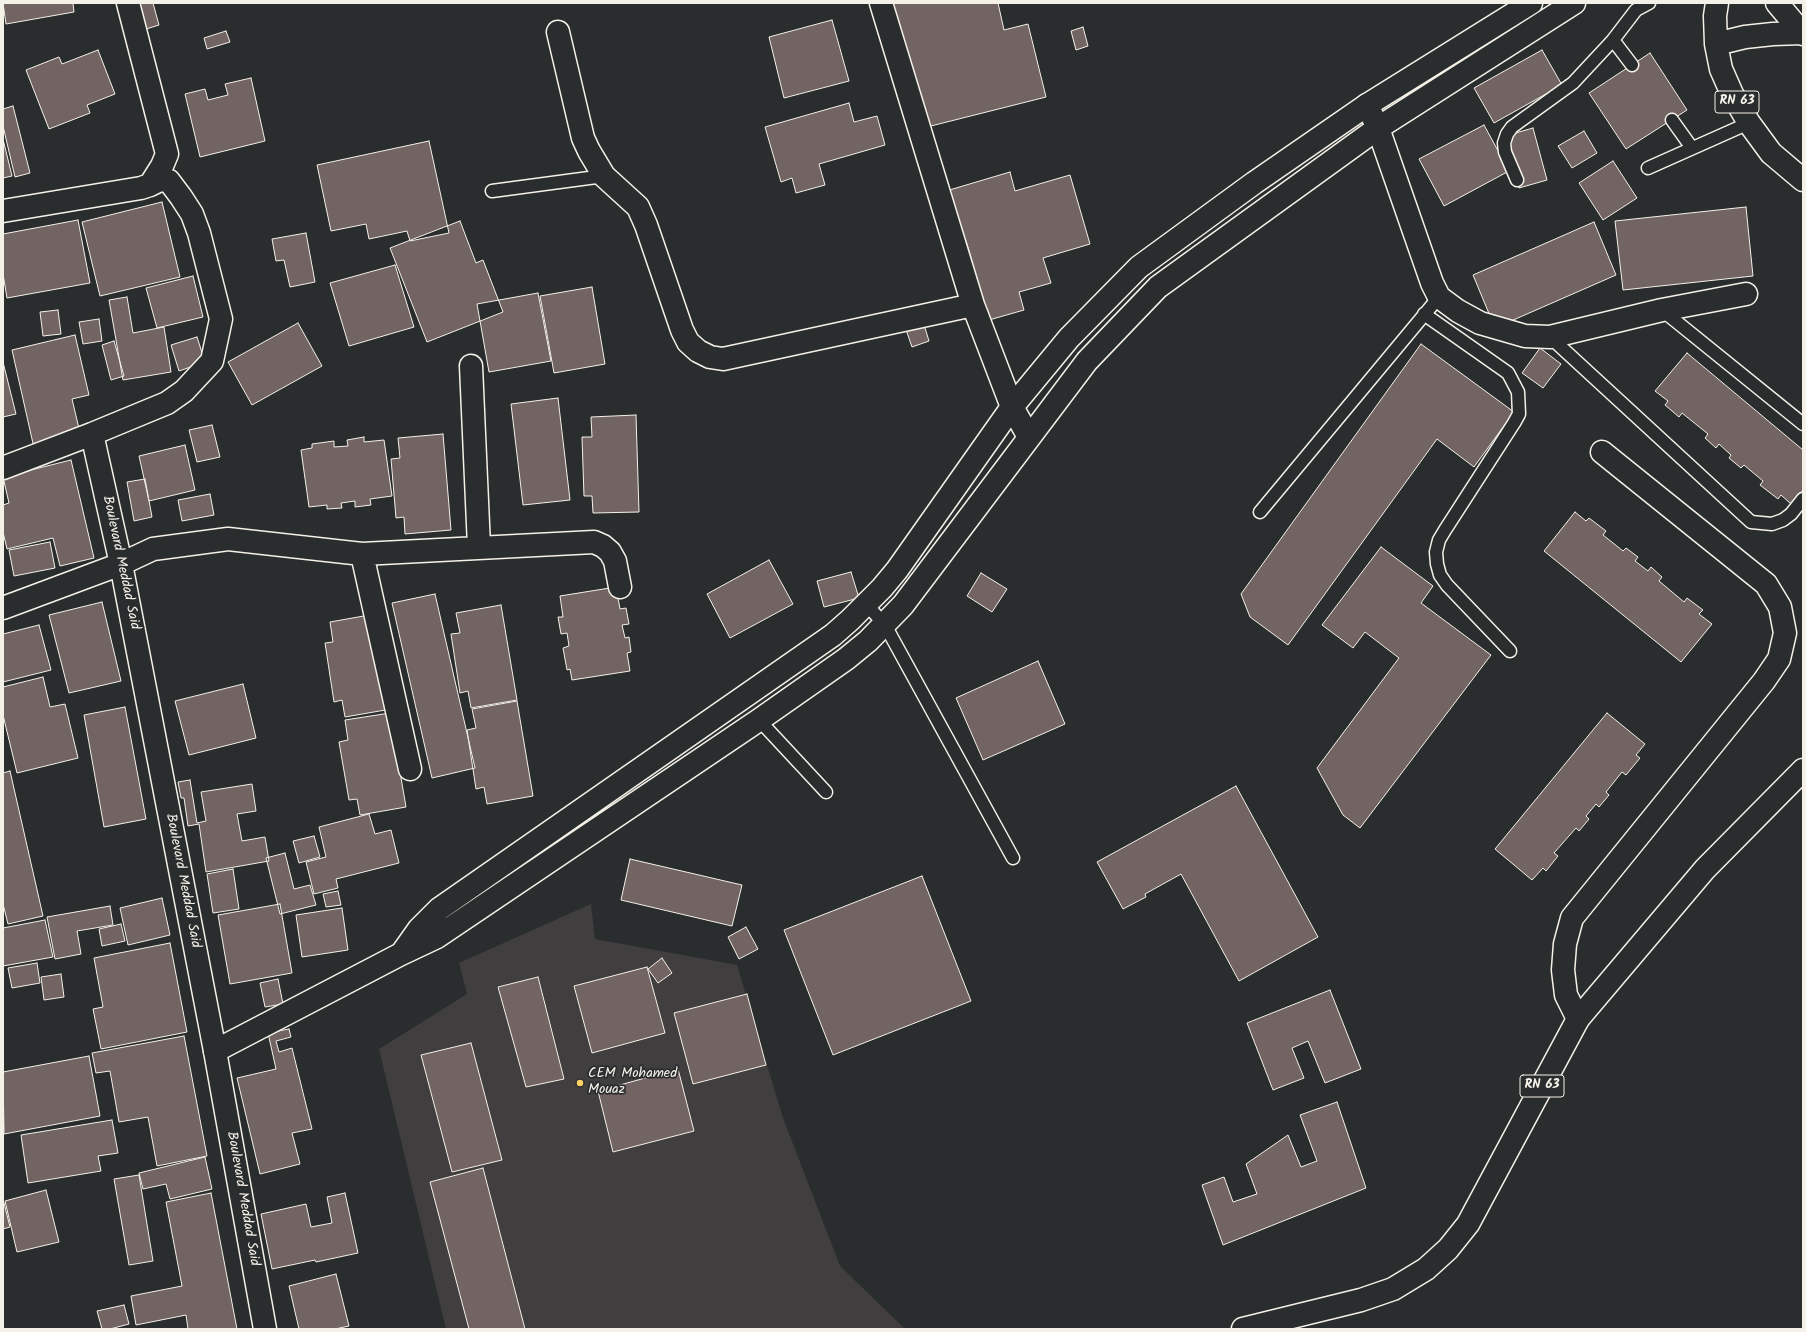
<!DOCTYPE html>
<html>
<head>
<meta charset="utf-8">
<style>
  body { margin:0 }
  #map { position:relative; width:1806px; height:1332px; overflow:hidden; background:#2a2d2e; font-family:Kalam,sans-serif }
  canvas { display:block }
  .frame { position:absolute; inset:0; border:4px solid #f4f1e8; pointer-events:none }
</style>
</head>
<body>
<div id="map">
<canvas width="1806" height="1332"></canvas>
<div class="frame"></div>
</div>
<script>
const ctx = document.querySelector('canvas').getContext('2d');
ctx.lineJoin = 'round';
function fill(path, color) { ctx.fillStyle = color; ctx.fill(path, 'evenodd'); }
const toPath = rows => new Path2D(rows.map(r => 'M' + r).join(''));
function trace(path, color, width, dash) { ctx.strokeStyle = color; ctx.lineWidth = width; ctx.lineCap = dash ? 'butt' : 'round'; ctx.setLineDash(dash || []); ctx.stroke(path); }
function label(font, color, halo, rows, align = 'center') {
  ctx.font = font + ' Kalam,sans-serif'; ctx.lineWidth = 3.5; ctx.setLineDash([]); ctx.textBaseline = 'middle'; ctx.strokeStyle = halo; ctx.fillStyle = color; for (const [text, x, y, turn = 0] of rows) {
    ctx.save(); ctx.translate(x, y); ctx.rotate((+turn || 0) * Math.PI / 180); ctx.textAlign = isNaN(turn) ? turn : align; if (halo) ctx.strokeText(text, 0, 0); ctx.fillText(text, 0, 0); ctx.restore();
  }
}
fill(toPath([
  [591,904,595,939,737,965,783,1118,840,1266,905,1329,446,1329,379,1049,467,994,459,963]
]), '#403e3e');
const building = toPath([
  [3,3,73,3,74,12,6,24,3,3],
  [136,3,153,3,159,25,143,30,136,3],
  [892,3,998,3,1004,30,1028,24,1046,97,923,128,892,3],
  [832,20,849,81,784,98,769,37,832,20],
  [1083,27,1088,46,1076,50,1071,31,1083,27],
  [226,31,230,42,207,49,204,38,226,31],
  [98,50,115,94,87,105,90,113,49,129,26,70,59,57,62,64,98,50],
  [1542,50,1562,85,1494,123,1474,88,1542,50],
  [1650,53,1687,110,1626,149,1589,93,1650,53],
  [251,78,265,141,200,157,185,94,205,89,208,100,228,95,225,84,251,78],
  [849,103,854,122,877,116,885,145,819,164,825,185,796,193,792,178,781,182,765,127,849,103],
  [13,106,30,173,15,177,3,126,3,109,13,106],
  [1484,125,1509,171,1444,206,1419,159,1484,125],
  [1533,128,1547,180,1519,188,1505,136,1533,128],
  [1584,131,1597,153,1572,168,1558,146,1584,131],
  [3,139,12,176,3,178,3,139],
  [429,141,449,233,410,241,407,231,369,239,366,224,331,231,317,165,429,141],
  [1613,161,1637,198,1603,220,1579,183,1613,161],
  [1010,172,1015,191,1070,175,1090,244,1043,258,1051,283,1019,292,1024,310,989,320,966,241,951,246,936,194,1010,172],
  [162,202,180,277,100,296,82,222,162,202],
  [1746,207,1753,276,1623,290,1615,221,1746,207],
  [78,220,90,283,7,298,3,274,3,234,78,220],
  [460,221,476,263,483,260,503,312,427,342,390,248,460,221],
  [1594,222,1616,275,1495,328,1473,275,1594,222],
  [306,233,315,282,290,287,284,260,276,261,272,239,306,233],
  [395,265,414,327,349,346,330,283,395,265],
  [193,276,203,317,157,328,146,288,193,276],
  [592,287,605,364,554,373,540,296,592,287],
  [538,293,551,361,489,372,477,304,538,293],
  [127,297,133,333,164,327,171,372,123,380,109,300,127,297],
  [58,310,61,334,43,336,40,312,58,310],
  [922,318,929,341,912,347,904,324,922,318],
  [99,319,102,341,83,344,79,322,99,319],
  [298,323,322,366,252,405,228,362,298,323],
  [75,335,89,395,72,399,81,437,34,448,12,350,75,335],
  [197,337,205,362,179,371,171,345,197,337],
  [114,341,124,376,111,380,102,345,114,341],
  [1421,344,1514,412,1474,467,1437,439,1288,645,1250,617,1241,594,1421,344],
  [1540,348,1561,364,1543,388,1522,373,1540,348],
  [1687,353,1803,450,1803,490,1791,504,1781,495,1778,499,1760,485,1763,481,1744,465,1741,468,1729,458,1731,455,1719,444,1716,448,1705,438,1708,434,1682,413,1679,417,1665,405,1668,401,1655,391,1687,353],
  [3,362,16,414,3,417,3,362],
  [558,398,570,500,523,505,511,404,558,398],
  [636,415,639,512,593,513,592,496,584,496,582,437,592,437,591,417,636,415],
  [212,425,220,457,197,462,189,430,212,425],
  [443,434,451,530,405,534,404,517,396,518,391,459,400,458,398,438,443,434],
  [364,437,364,442,384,440,392,496,370,499,371,505,355,507,355,501,341,503,342,508,327,509,327,505,309,507,301,450,312,448,312,444,334,441,334,447,348,446,347,440,364,437],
  [185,445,195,490,149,501,139,456,185,445],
  [71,460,94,558,60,566,53,538,7,549,3,532,3,505,9,503,3,477,71,460],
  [145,479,152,517,134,521,127,482,145,479],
  [210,494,214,515,182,521,178,500,210,494],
  [1575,512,1586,521,1589,518,1606,531,1603,535,1623,551,1626,548,1638,557,1635,561,1648,571,1651,567,1662,577,1659,581,1684,602,1687,598,1703,610,1699,614,1712,624,1681,662,1544,551,1575,512],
  [50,542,55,568,14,576,9,550,50,542],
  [1381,547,1433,586,1421,603,1491,655,1360,828,1343,815,1317,768,1399,658,1365,632,1353,648,1322,625,1381,547],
  [769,560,793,604,730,638,707,594,769,560],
  [851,572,859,598,824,607,817,581,851,572],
  [981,573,1007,589,992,612,967,596,981,573],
  [616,587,620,609,626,608,629,624,622,625,625,638,629,637,631,652,627,653,630,671,572,680,570,669,567,670,563,648,569,646,567,633,561,634,558,617,563,617,560,596,616,587],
  [435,594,475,768,432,778,392,603,435,594],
  [102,602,121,681,69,693,49,615,102,602],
  [501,605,517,700,471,708,468,691,460,693,451,634,460,633,456,613,501,605],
  [375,614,391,709,345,717,342,700,334,702,325,643,333,642,330,622,375,614],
  [39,625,51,670,3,682,3,634,39,625],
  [1038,661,1065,724,983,760,956,698,1038,661],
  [43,677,50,707,65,704,78,758,17,773,3,715,3,687,43,677],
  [243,684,256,738,189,755,175,701,243,684],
  [517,701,533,796,487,804,484,787,476,789,467,730,476,728,472,709,517,701],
  [125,707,146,819,104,827,84,715,125,707],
  [390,713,406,807,360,815,357,799,349,800,339,742,348,740,345,720,390,713],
  [1607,713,1645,744,1636,755,1640,758,1626,775,1622,772,1606,792,1609,795,1599,807,1596,804,1586,816,1589,819,1579,831,1576,828,1554,853,1558,856,1546,871,1543,868,1532,880,1495,849,1607,713],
  [10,771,43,916,8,924,3,904,3,773,10,771],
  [190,780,197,823,206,821,201,792,252,784,256,811,237,814,242,841,265,837,269,861,206,872,199,824,188,826,184,798,181,798,178,782,190,780],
  [1236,786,1318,937,1239,981,1181,874,1145,894,1146,897,1123,909,1097,862,1236,786],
  [369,814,375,834,391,830,399,863,336,879,338,888,314,894,306,862,326,857,319,827,369,814],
  [314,836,320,857,299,863,293,841,314,836],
  [285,853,294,889,310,885,316,905,280,914,266,858,285,853],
  [630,859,742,885,732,926,621,900,630,859],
  [233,869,239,909,213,913,207,874,233,869],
  [922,876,971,1001,833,1055,784,930,922,876],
  [338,891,341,905,326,907,323,894,338,891],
  [162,898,170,935,128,945,120,908,162,898],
  [280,904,292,973,230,984,218,915,280,904],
  [110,906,113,925,77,931,81,954,55,959,47,917,110,906],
  [342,908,348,950,302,957,296,915,342,908],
  [45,920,53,957,3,966,3,928,45,920],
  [121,924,125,941,102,946,99,929,121,924],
  [746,927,758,949,739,959,728,937,746,927],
  [170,943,187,1032,101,1049,93,1009,103,1007,94,958,170,943],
  [662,958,672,973,658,983,648,969,662,958],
  [37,963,40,983,12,988,8,968,37,963],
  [647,967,665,1033,592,1053,574,986,647,967],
  [61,974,64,997,44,1000,41,977,61,974],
  [538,977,564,1079,526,1087,498,987,538,977],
  [278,979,283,1004,265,1007,260,983,278,979],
  [1330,990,1361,1069,1325,1083,1308,1041,1292,1048,1304,1078,1273,1090,1247,1023,1330,990],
  [747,994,766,1065,693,1084,674,1013,747,994],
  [289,1029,291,1037,276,1041,279,1052,292,1048,312,1129,292,1133,300,1164,260,1174,237,1078,276,1069,268,1033,289,1029],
  [184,1036,207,1156,157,1166,148,1117,119,1122,110,1071,96,1073,92,1053,184,1036],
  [471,1043,502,1160,452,1172,421,1055,471,1043],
  [89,1056,100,1116,4,1134,3,1072,89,1056],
  [678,1069,694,1131,613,1152,598,1091,678,1069],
  [1337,1102,1366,1188,1223,1245,1202,1185,1224,1177,1233,1202,1257,1194,1246,1164,1288,1135,1301,1167,1317,1161,1300,1115,1337,1102],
  [112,1120,118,1153,98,1156,101,1171,28,1183,21,1135,112,1120],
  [205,1157,212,1189,170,1199,166,1184,143,1189,139,1173,205,1157],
  [483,1168,525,1329,469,1329,430,1182,483,1168],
  [139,1175,153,1261,129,1265,114,1179,139,1175],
  [46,1190,59,1242,17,1252,5,1201,46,1190],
  [211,1193,237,1329,188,1329,186,1315,136,1325,131,1296,182,1286,166,1202,211,1193],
  [345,1193,358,1253,316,1262,315,1260,272,1269,261,1214,306,1204,311,1227,332,1223,327,1197,345,1193],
  [3,1199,10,1227,3,1229,3,1199],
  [336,1274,349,1326,335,1329,299,1329,289,1286,336,1274],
  [124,1305,129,1324,110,1329,102,1329,97,1311,124,1305]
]);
fill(building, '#736464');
trace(building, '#f4f1e8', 1);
const lane = toPath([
  [1613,40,1632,65],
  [1672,120,1692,148],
  [1648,168,1749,123],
  [1517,180,1505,152,1504,143,1507,134,1512,127,1573,83,1613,40,1636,10,1649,3],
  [492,191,604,176],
  [1662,310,1803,424],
  [1424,314,1508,373,1518,392,1519,414,1514,423,1445,530,1439,540,1436,552,1437,564,1440,575,1447,585,1510,651],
  [1550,337,1751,522,1772,524,1783,520,1791,514,1803,499],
  [1260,512,1439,297],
  [867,605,885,625,1013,858],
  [759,720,826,792]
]);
const street = toPath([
  [881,3,973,305,1012,407,1029,437],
  [558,32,583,138,589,151,604,176,638,207,646,225,682,330,688,342,698,351,710,357,723,359,973,305],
  [1367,105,1378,128,1432,283,1439,297,1458,311,1480,323,1525,336,1550,337,1662,310,1746,294],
  [3,211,141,188,150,185,162,166,167,154,128,3],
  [471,366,479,547],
  [92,434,121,564,215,1051,265,1329],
  [3,468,92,434,167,403,184,391,212,361,221,319,199,233,192,214,181,197,169,181,160,180,150,185],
  [362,554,410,769],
  [3,608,121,564,153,549,228,539,362,554,594,542,603,546,610,552,615,561,620,587],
  [1578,1019,1566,995,1563,970,1565,944,1572,918,1764,681,1779,659,1785,633,1780,607,1766,584,1602,452]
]);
const secondary = toPath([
  [1777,3,1803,34],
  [402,953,419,929,439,909,833,635,850,620,882,588,897,570,1012,407,1069,338,1139,267,1254,183,1367,105,1531,3],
  [215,1051,401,954,437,937,759,720,846,659,868,641,903,605,1087,361,1158,287,1378,128,1574,3]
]);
const primary = toPath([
  [1717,3,1715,16,1716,44,1721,69,1732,94,1749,123,1771,153,1803,180],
  [1716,44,1745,37,1773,34,1802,33],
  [1243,1329,1361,1300,1393,1289,1426,1269,1448,1249,1468,1224,1578,1019,1705,869,1803,770]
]);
trace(lane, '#f4f1e8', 15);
trace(street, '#f4f1e8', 25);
trace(secondary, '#f4f1e8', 25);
trace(primary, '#f4f1e8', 25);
trace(lane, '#2a2d2e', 12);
trace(street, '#2a2d2e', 22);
trace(secondary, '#2a2d2e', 22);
trace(primary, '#2a2d2e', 22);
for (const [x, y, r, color] of [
  [580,1083,4,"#ffd166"]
]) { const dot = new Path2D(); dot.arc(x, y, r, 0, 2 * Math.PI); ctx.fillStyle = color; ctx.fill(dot); trace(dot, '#2a2d2e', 1.5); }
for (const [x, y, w] of [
  [1737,102,44],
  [1542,1086,44]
]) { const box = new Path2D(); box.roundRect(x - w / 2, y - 11, w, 22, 3); ctx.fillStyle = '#2a2d2e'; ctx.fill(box); trace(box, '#f4f1e8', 1); }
label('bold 13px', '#f4f1e8', null, [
  ["RN 63",1737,102],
  ["RN 63",1542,1086]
]);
label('14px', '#f4f1e8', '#2a2d2e', [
  ["Boulevard Meddad Said",120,563,78],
  ["Boulevard Meddad Said",182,881,79],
  ["Boulevard Meddad Said",242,1199,80]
]);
label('14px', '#f4f1e8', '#2a2d2e', [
  ["CEM Mohamed",588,1075],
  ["Mouaz",588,1091]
], 'left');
</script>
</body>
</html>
